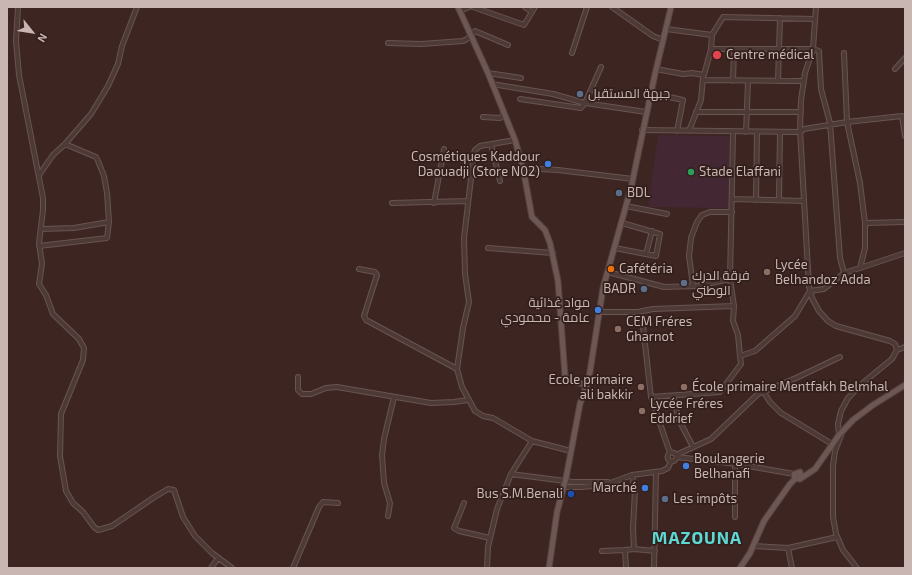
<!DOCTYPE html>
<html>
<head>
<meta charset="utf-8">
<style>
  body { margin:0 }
  #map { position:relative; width:912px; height:575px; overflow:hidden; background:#3d2522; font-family:"Exo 2",sans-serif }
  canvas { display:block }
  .frame { position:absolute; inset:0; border:8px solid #c9b5b2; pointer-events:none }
  .north { position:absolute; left:12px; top:12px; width:40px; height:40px; -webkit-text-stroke:3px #321e1b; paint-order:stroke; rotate:120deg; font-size:11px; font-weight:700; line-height:16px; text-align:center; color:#c9b5b2 }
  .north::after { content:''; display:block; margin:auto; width:14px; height:18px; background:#c9b5b2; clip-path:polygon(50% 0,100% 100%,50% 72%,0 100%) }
</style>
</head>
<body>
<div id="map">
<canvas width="912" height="575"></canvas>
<div class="frame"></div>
<div class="north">N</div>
</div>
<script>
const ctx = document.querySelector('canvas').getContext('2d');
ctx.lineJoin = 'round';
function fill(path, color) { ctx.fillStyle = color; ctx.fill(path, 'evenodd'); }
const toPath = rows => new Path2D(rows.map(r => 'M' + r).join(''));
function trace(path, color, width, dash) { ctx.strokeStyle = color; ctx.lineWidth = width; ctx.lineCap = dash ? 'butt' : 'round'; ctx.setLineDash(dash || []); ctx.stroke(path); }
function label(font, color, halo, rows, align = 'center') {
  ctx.font = font + ' "Exo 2",Cairo,sans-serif'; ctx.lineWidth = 3.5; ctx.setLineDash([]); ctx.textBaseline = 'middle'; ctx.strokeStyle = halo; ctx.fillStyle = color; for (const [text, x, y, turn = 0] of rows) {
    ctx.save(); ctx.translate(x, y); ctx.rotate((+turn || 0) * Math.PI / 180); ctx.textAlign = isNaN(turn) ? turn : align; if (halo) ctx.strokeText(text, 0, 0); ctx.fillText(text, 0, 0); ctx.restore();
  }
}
fill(toPath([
  [658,135,729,136,729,208,648,207]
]), '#432834');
const minor = toPath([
  [18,7,16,41,19,75,43,198,43,210,39,243,42,264,39,284,46,295,53,314,79,339,84,348,83,360,61,414,60,456,66,491,73,503,83,512,94,527,98,530,112,526,153,498,168,489,174,490,183,517,195,536,212,553,232,568],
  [473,7,524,25,535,7],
  [525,7,532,12],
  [612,7,653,36,663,40],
  [816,7,813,49,805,73,801,100,800,130,809,287,812,298,819,311,828,321,836,326,890,341,895,344,897,350,892,359,864,382,848,398,841,411,838,424,839,435],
  [460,11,469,7],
  [666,29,712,35,723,17,815,19],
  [388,43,421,44,463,41,467,39,475,31,508,45],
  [572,53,587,7],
  [656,69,683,74,692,73,704,75,711,49],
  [895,69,905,58],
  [488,73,521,78],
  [703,80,803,81],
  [733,81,734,49],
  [778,81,780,18],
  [492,84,553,94,585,103,646,112],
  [651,93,683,100,677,131],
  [520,99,581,108,585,103,601,67],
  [696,112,801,112],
  [483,117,500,118,504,114],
  [642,130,800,132,804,129,847,122,844,53],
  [689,131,701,100,703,77],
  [746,132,748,82],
  [515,140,480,146,475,150,474,153,464,238,465,274,469,302,463,328,457,369,462,387,475,411,483,416,493,418,532,441],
  [491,144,500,181],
  [523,168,558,170,633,179],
  [39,175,53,155,65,144,91,114,108,86,118,64,122,46,137,7],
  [733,199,804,201],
  [756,200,757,132],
  [779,200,780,132],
  [392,203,467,201],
  [434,203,444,149],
  [626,206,667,214],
  [865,223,905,222],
  [41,229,74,228,109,222],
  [39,246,107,238,109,222,107,193,104,176,98,161,96,157,65,144],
  [488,248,553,253],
  [615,248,656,256,660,234,622,223],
  [646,254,652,231],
  [860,268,905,253],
  [359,269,375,272,377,275,364,316,366,320,457,369],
  [608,272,664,287,697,286,730,279],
  [844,273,860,268,865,248,865,223,860,183,847,122,902,116,905,136],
  [693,286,689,256,691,238,697,222,702,215,710,212,732,212],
  [734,306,733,321,738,335,740,356],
  [600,312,638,312,653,309,734,306,730,279,733,132],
  [638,312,643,326,651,397,670,453],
  [897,350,905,347],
  [298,377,298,390,302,394,311,394,326,388,337,387,431,403,454,402,468,400],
  [763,391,770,402,781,413,832,444],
  [673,396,679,420,693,447],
  [651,397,720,392,741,364,740,356,755,351,795,316,810,291,824,289,844,273,840,258,830,123,821,89,819,51,813,49,711,49,712,35],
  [842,433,835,451,833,466,833,517,836,534,843,550,857,568],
  '667.5 457a4.5 4.5 0 1 1 9 0a4.5 4.5 0 1 1-9 0Z',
  [676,455,711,439,758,394,796,378,840,357],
  [677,457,737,464,794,474],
  [735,463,735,517],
  [511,474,573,482,608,482],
  [632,475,635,490,633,528,634,549,655,551],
  [564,487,581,487,605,485,632,475,662,471,668,468,671,461],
  [464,503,454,528,459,531,490,538],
  [388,516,390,503,384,483,382,455,384,439,394,397],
  [754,546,788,548,837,537],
  [788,548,792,568],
  [602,551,625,550],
  [211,568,218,558],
  [293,568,319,507,323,502,338,503],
  [487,568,488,547,497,509,511,474,532,441,571,451],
  [626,568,625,550,634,549],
  [654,568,656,472]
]);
const major = toPath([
  [458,7,488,73,515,140,523,168,532,217,545,230,550,243,558,281,565,376,571,381,587,385],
  [800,479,815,469,839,435,853,420,873,405,905,385],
  [549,568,557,512,566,478,580,404,589,378,603,288,631,188,655,74,671,7],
  [740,568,750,553,764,521,790,484,795,479,801,478,800,472,794,474,795,479]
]);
trace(minor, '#685451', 6);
trace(major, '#56423f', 7);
trace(minor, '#4d3936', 4);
trace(major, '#6d5754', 5);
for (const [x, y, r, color] of [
  [717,55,5,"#e0444e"],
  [580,94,4,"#5c6f8a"],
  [548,164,4,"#3f7fe0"],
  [691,172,4,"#2e9e5b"],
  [619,193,4,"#5c6f8a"],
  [611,269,4,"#e8710a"],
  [767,272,4,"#8d6e63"],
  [684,283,4,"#5c6f8a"],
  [644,289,4,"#5c6f8a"],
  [598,310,4,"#3f7fe0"],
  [618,329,4,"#8d6e63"],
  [641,387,4,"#8d6e63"],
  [684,387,4,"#8d6e63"],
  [642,411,4,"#8d6e63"],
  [686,466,4,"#3f7fe0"],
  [645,488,4,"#3f7fe0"],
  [571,494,4,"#1a4fb4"],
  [665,499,4,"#5c6f8a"]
]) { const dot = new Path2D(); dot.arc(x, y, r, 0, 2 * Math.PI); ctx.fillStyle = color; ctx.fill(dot); trace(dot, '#321e1b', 1.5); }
label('13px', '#c9b5b2', '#321e1b', [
  ["Centre médical",726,55],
  ["جبهة المستقبل",588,94],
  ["Cosmétiques Kaddour",540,157,"right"],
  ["Daouadji (Store N02)",540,172,"right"],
  ["Stade Elaffani",699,172],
  ["BDL",627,193],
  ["Lycée",775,265],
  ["Belhandoz Adda",775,280],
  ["Cafétéria",619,269],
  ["فرقة الدرك",692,276],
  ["الوطني",692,291],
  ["BADR",636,289,"right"],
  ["مواد غذائية",590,303,"right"],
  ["عامة - محمودي",590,318,"right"],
  ["CEM Fréres",626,322],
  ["Gharnot",626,337],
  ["Ecole primaire",633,380,"right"],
  ["ali bakkir",633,395,"right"],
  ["École primaire Mentfakh Belmhal",692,387],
  ["Lycée Fréres",650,404],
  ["Eddrief",650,419],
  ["Boulangerie",694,459],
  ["Belhanafi",694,474],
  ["Marché",637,488,"right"],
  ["Bus S.M.Benali",563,494,"right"],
  ["Les impôts",673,499]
], 'left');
ctx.letterSpacing = '1px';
label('bold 17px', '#5dd8d3', '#321e1b', [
  ["MAZOUNA",697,538]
]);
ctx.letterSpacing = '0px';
</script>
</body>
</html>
